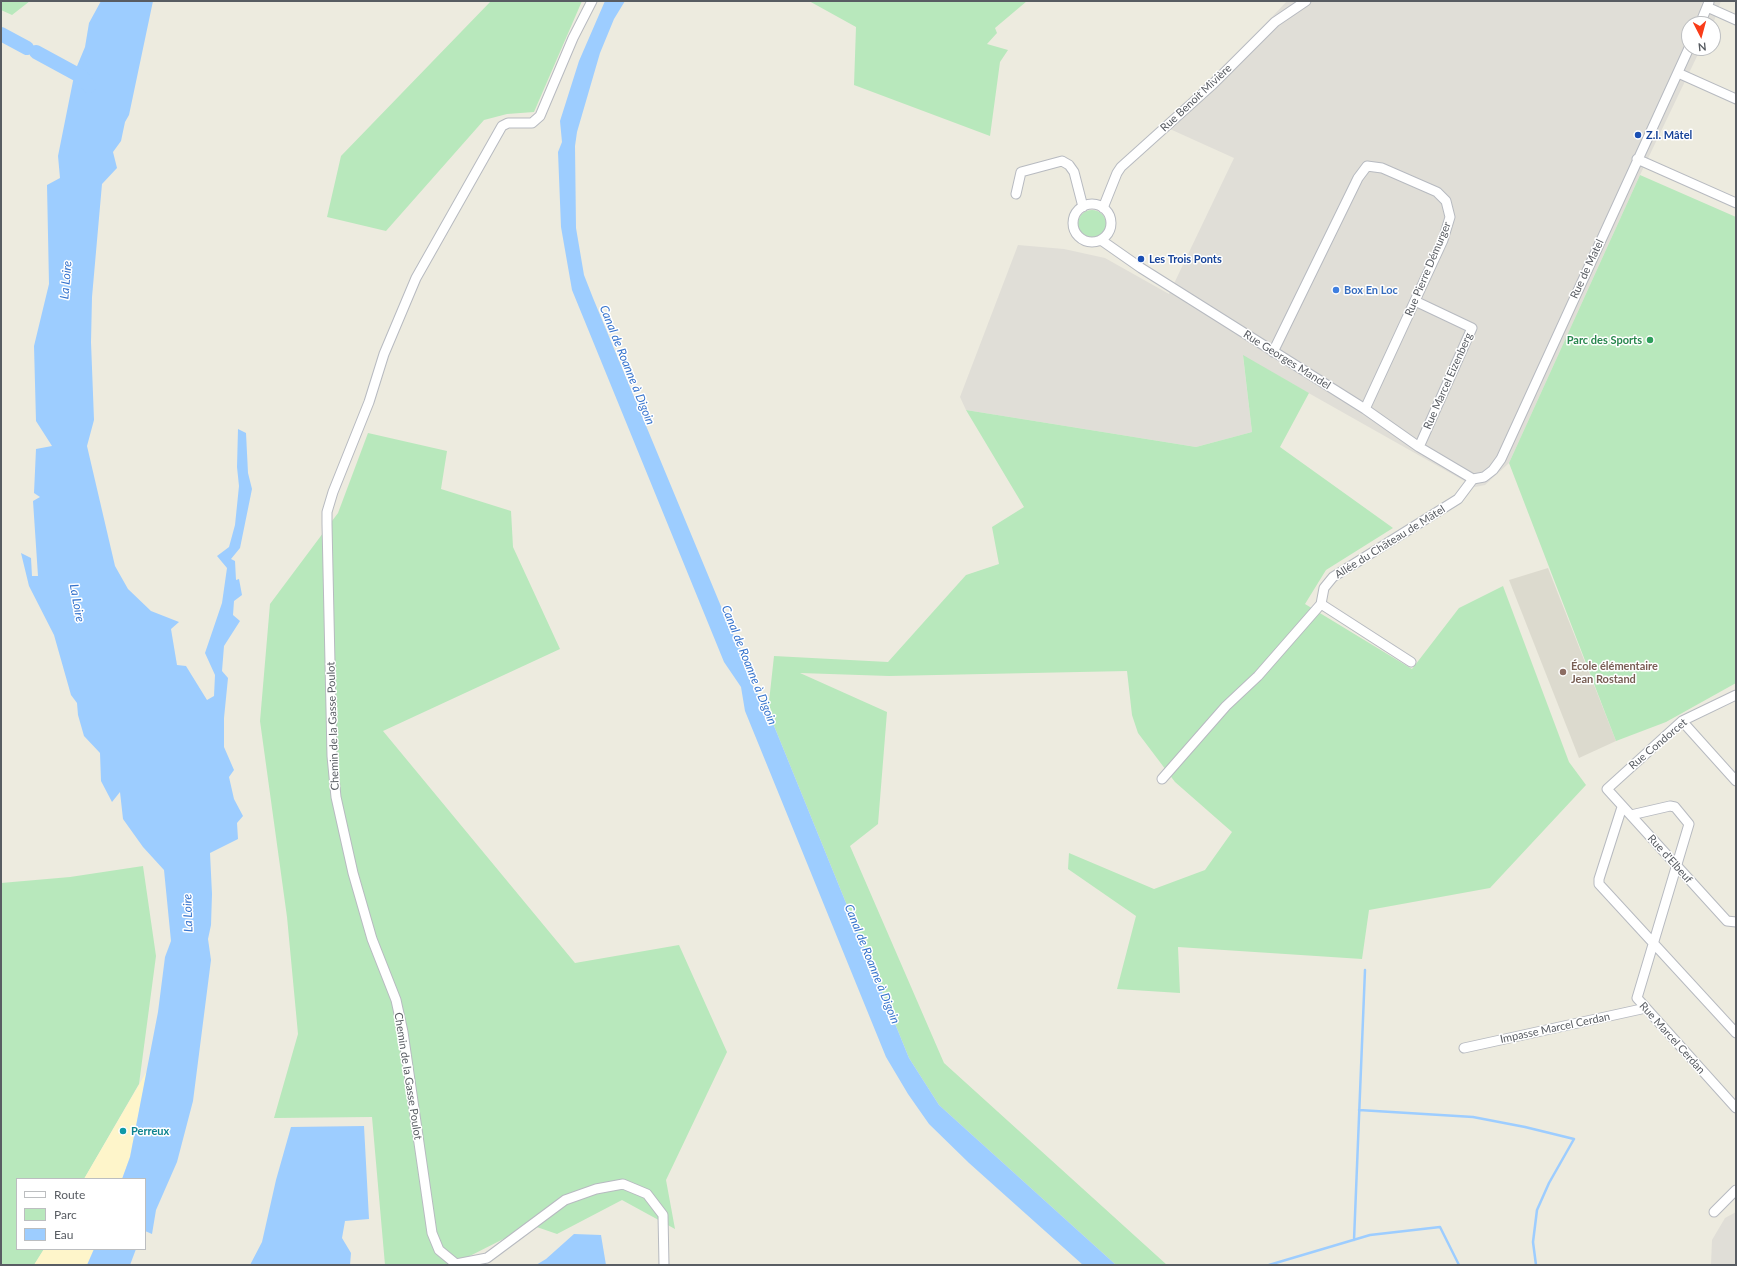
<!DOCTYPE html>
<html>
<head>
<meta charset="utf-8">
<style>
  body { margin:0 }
  #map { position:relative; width:1737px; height:1266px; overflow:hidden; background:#edebdf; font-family:Lato,sans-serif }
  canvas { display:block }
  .frame { position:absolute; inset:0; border:2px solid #585c62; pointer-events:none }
  .legend { position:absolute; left:16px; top:1178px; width:130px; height:72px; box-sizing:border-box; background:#fff; border:1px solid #bcbec0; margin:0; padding:5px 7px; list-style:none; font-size:12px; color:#585c62 }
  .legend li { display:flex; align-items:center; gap:8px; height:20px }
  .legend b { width:20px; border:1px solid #bcbec0 }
  .north { position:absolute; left:1681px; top:16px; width:40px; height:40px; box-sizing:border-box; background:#fff; border:1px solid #bcbec0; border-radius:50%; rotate:174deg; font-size:11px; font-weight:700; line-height:16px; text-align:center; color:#585c62 }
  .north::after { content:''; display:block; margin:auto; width:14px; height:18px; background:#f93c19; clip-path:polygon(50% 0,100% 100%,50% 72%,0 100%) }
</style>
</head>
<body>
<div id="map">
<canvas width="1737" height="1266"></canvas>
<div class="frame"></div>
<ul class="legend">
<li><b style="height:5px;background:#fff"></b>Route</li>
<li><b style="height:11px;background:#b8e8bc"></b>Parc</li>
<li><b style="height:11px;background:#9dcdff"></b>Eau</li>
</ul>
<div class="north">N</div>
</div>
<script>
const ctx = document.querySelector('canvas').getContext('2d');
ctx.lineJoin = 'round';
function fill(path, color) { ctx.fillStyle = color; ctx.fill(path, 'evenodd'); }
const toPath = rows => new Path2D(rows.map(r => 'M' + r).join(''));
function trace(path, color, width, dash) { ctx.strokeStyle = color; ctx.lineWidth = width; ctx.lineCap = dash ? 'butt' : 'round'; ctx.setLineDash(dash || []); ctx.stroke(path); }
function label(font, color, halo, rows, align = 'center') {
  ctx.font = font + ' Lato,sans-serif'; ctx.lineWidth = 3; ctx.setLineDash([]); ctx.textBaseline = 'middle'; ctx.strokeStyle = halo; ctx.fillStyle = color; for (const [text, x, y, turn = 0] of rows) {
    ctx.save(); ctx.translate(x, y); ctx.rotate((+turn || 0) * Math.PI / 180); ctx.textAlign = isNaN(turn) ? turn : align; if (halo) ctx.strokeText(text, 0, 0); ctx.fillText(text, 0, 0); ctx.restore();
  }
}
fill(toPath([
  [1287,1,1721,1,1713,24,1689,24,1689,48,1701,48,1640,175,1509,463,1485,485,1475,487,1243,356,1252,432,1196,447,966,410,960,397,1018,245,1064,249,1105,258,1169,294,1234,158,1161,125,1220,72],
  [1736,1212,1736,1265,1711,1265,1712,1240,1725,1218]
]), '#e0ded7');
fill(toPath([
  [1548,568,1616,741,1579,758,1509,580]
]), '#dcdace');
fill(toPath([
  [1,1,30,1,12,15,1,10],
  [491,1,582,1,534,112,507,114,484,120,386,231,327,217,341,156],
  [809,1,1027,1,995,28,997,33,987,44,1008,50,1000,62,990,136,854,85,856,27],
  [1640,175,1736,217,1736,683,1666,722,1616,741,1509,463],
  '1078 224a14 14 0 1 1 28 0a14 14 0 1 1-28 0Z',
  [1243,355,1309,393,1280,447,1393,528,1326,570,1305,604,1412,669,1459,608,1503,586,1569,762,1586,785,1490,888,1369,910,1362,959,1178,947,1180,993,1117,989,1136,916,1068,869,1069,853,1154,889,1205,870,1232,832,1175,782,1138,733,1132,715,1127,671,889,676,800,673,887,712,878,824,850,846,944,1063,1167,1265,1116,1265,939,1105,909,1058,768,711,774,656,888,662,966,575,999,564,992,527,1024,507,966,410,1196,447,1252,432],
  [368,433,447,451,441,489,511,511,513,547,560,649,383,731,575,963,679,945,727,1052,666,1180,675,1229,622,1200,557,1234,531,1225,452,1265,385,1265,372,1117,274,1118,298,1034,287,917,260,721,270,604,338,513],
  [143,866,156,956,139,1084,84,1179,17,1179,17,1249,44,1249,34,1265,1,1265,1,883,70,877]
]), '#b8e8bc');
fill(toPath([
  [147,1071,130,1157,122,1179,84,1179],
  [44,1249,94,1249,87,1265,34,1265]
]), '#fef5ca');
fill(toPath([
  [101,1,153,1,129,115,125,122,121,141,113,152,117,168,102,184,92,297,91,342,94,420,87,446,115,566,128,589,151,611,179,622,171,629,177,665,186,666,207,700,214,696,215,675,205,653,222,603,227,568,217,556,229,547,235,525,239,486,237,467,238,429,246,433,248,473,252,489,240,548,231,559,235,561,236,580,239,579,242,595,234,601,233,615,240,621,224,646,222,671,228,678,224,718,224,747,234,770,229,777,234,799,243,816,237,823,238,839,210,853,212,894,211,925,208,939,211,960,193,1101,177,1162,156,1210,152,1234,145,1231,145,1179,122,1179,130,1157,158,1012,165,957,171,941,164,870,143,847,123,819,120,792,112,802,101,781,100,753,84,736,78,715,77,703,71,695,54,635,29,586,21,553,31,558,32,576,38,576,33,501,40,497,34,493,36,449,52,446,36,421,34,346,49,284,47,185,60,178,58,156,75,71,85,47,89,23],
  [605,1,625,1,614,19,600,53,577,132,575,146,576,228,584,275,593,298,730,628,745,657,751,683,768,711,909,1058,939,1105,1116,1265,1083,1265,969,1163,929,1124,908,1094,886,1057,745,711,741,687,724,662,572,290,561,227,558,152,562,142,560,121,579,61],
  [364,1126,369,1219,345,1221,342,1238,351,1253,350,1265,250,1265,262,1242,276,1180,291,1127],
  [574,1234,601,1235,606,1265,536,1265,546,1259],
  [94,1249,136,1249,130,1265,87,1265]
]), '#9dcdff');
trace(toPath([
  [1359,1110,1473,1117,1525,1127,1574,1139,1549,1183,1537,1210,1533,1242,1536,1265],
  [1354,1240,1365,970],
  [1269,1265,1370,1235,1440,1227,1459,1265]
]), '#9dcdff', 2.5);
trace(toPath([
  [1,34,27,48],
  [36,52,82,77,89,86]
]), '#9dcdff', 14);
const minor = toPath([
  [592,1,573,38,540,116,532,123,508,123,502,126,416,278,384,354,369,402,333,492,327,512,327,524,332,756,336,797,353,873,372,939,396,1000,403,1032,432,1233,439,1250,456,1264,487,1258,565,1200,596,1189,623,1184,647,1194,663,1215,664,1265],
  [1707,7,1736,20],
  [1700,24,1709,2],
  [1678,73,1736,99],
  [1637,159,1736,203],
  [1016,194,1021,172,1062,161,1069,165,1074,172,1083,207],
  '1073 223a19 19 0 1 1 38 0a19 19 0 1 1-38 0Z',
  [1103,208,1117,173,1121,167,1211,86,1275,22,1306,1],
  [1101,240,1141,268,1365,409,1419,447,1473,479],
  [1415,301,1472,328,1419,447],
  [1273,352,1358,178,1367,166,1382,168,1437,192,1446,201,1450,217,1443,240,1365,409],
  [1473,479,1484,477,1493,470,1501,459,1689,48],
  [1321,604,1411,662],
  [1736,695,1682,721,1607,789,1727,921,1736,922],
  [1682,721,1736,781],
  [1162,779,1226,706,1258,676,1321,604,1324,588,1333,577,1458,499,1473,479],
  [1622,807,1599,879,1599,884,1736,1033],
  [1631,815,1670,806,1675,807,1689,824,1637,998,1736,1108],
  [1464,1048,1646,1008],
  [1714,1212,1736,1190]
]);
trace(minor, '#b7bac0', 11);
trace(minor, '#fff', 9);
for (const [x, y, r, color] of [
  [1638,135,4,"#1a4fb4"],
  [1141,259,4,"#1a4fb4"],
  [1336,290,4,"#3f7fe0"],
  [1650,340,4,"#2e9e5b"],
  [1563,672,4,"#8d6e63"],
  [123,1131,4,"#0f9aa8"]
]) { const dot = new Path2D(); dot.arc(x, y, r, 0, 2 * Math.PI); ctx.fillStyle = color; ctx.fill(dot); trace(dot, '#fff', 1.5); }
label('11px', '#585c62', '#fff', [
  ["Rue Benoit Mivière",1196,98,-43],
  ["Rue Pierre Démurger",1428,269,-67],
  ["Rue de Matel",1587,269,-65],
  ["Rue Georges Mandel",1287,360,32],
  ["Rue Marcel Eizenberg",1448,381,-66],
  ["Allée du Château de Mâtel",1390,542,-32],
  ["Chemin de la Gasse Poulot",333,726,-92],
  ["Rue Condorcet",1658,744,-40],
  ["Rue d'Elbeuf",1670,859,48],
  ["Impasse Marcel Cerdan",1555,1028,-12],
  ["Rue Marcel Cerdan",1672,1038,48],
  ["Chemin de la Gasse Poulot",408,1076,81]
]);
label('bold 11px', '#164399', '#fff', [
  ["Z.I. Mâtel",1646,135],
  ["Les Trois Ponts",1149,259]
], 'left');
label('bold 11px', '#366cbe', '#fff', [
  ["Box En Loc",1344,290]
], 'left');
label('bold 11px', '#27864d', '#fff', [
  ["Parc des Sports",1642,340]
], 'right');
label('bold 11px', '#785e54', '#fff', [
  ["École élémentaire",1571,666],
  ["Jean Rostand",1571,679]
], 'left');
label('bold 11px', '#0d838f', '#fff', [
  ["Perreux",131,1131]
], 'left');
label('italic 12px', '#3573cd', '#fff', [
  ["La Loire",66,280,-85],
  ["Canal de Roanne à Digoin",627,365,68],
  ["La Loire",77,603,80],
  ["Canal de Roanne à Digoin",749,665,68],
  ["La Loire",188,913,-92],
  ["Canal de Roanne à Digoin",872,964,68]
]);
</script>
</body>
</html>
